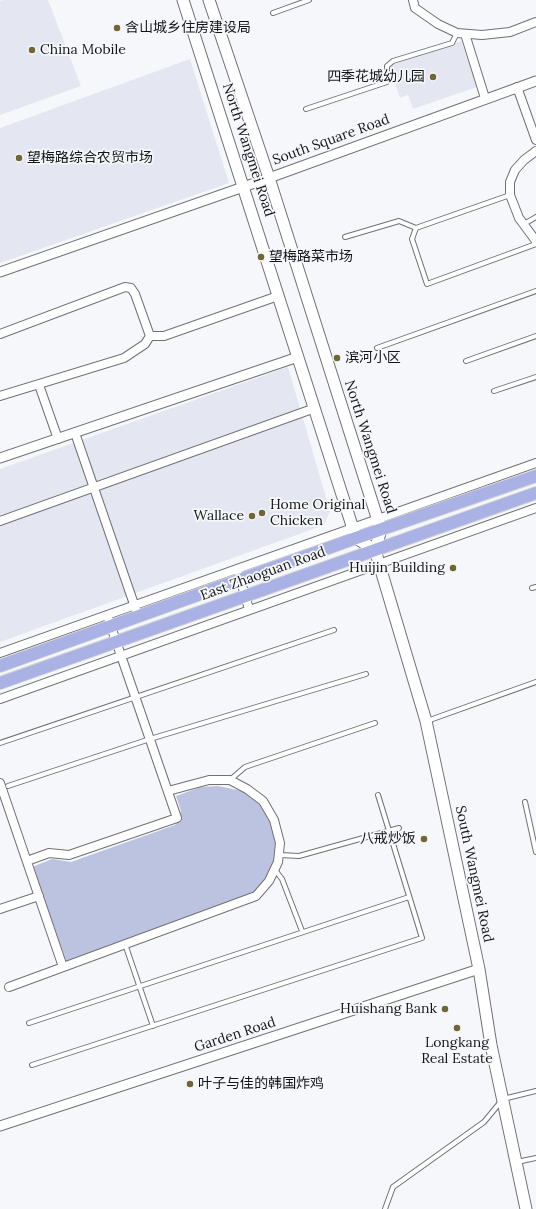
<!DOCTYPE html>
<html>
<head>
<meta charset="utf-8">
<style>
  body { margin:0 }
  canvas { display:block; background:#f6f7fb }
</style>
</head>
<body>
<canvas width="536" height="1209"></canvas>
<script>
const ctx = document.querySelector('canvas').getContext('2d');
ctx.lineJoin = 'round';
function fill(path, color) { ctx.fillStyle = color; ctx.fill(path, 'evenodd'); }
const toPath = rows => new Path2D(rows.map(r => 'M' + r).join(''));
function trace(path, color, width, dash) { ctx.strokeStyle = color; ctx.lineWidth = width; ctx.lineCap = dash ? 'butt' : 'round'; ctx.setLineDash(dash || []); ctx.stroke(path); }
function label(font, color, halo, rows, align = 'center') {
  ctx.font = font + ' Lora,"Noto Sans SC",serif'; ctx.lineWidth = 3.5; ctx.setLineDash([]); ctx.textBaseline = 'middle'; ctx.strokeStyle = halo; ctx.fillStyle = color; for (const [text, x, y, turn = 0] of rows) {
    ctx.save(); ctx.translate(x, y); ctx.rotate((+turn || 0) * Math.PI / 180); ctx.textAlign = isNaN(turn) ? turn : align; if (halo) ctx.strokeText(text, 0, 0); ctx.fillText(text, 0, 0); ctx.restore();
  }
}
fill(toPath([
  [3,0,48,0,81,86,0,115,0,1],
  [461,41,477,87,413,109,408,95,400,98,389,66],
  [190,59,229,183,0,263,0,128],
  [288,367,330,511,324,525,0,642,0,469]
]), '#e4e7f2');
fill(toPath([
  [218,786,242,791,260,804,270,821,277,843,274,862,266,880,253,893,67,963,32,867,52,859,71,862,175,825,179,819,181,811,176,796,201,787]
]), '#bcc3e0');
const service = toPath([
  [273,13,309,0],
  [306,109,387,82,387,66,393,61,452,43,457,33],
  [524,224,536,217],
  [416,228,412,239,427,284,536,244],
  [345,237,399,221,416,228,510,195],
  [377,348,536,291],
  [466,361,536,336],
  [494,391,536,377],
  [532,588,536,587],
  [427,721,536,682],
  [0,743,334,630],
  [230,780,245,767,375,723],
  [8,786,150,739,366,674],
  [525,802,536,852],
  [280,855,299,856,399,828],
  [275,870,282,879,302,931],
  [125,944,153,1026],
  [29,1023,409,897],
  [32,1065,422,938,378,795],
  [517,1162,536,1158],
  [385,1209,393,1187,484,1122,503,1099,536,1091]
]);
const minor = toPath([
  [413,0,415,8,438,24,457,33,482,35,510,32,536,22],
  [465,34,485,98],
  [517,87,536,140],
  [536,151,524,160,515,170,510,182,510,195,519,218,536,241],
  [0,334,125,287,131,288,135,294,150,336,164,336,278,296],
  [39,385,58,439],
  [0,396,124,358,145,344,150,336],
  [75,433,136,610],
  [0,521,315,408],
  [239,575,249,609],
  [0,653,536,463],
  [0,699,536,508],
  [0,783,63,967],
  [27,861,49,853,69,855,177,818,107,615],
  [0,909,39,896],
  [9,987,256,896,269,881,278,862,280,843,274,820,263,801,247,789,230,780,209,780,168,791]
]);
const tertiary = toPath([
  [0,272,269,178,536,81],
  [0,458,298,357],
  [0,1126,479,969]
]);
const secondary = toPath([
  [183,0,356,538,375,550],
  [209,0,269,178,381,530,375,550],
  [375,550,426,721,479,969,491,1045,526,1209]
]);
const primary = toPath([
  [0,666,356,538,536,476],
  [0,683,536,493]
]);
trace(service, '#707174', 6);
trace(minor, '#707174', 10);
trace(tertiary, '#707174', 11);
trace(secondary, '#707174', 13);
trace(primary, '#d5d5d5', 14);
trace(service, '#fff', 4);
trace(minor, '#fff', 8);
trace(tertiary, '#fff', 9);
trace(secondary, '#fff', 11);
trace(primary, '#aab2e5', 12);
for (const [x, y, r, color] of [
  [117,28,4,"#706633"],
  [32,50,4,"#706633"],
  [433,77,4,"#706633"],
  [19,158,4,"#706633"],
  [261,257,4,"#706633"],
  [337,358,4,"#706633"],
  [262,513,4,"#706633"],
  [252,516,4,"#706633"],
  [453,568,4,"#706633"],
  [424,839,4,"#706633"],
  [445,1009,4,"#706633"],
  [457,1028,4,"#706633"],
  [190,1084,4,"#706633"]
]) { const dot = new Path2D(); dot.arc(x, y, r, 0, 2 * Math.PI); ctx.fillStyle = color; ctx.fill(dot); trace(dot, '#f6f7fb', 1.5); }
label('14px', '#141516', '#f6f7fb', [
  ["含山城乡住房建设局",125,28],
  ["China Mobile",40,50],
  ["四季花城幼儿园",425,77,"right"],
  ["望梅路综合农贸市场",27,158],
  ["望梅路菜市场",269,257],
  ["滨河小区",345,358],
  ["Home Original",270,505],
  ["Chicken",270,521],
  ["Wallace",244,516,"right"],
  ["Huijin Building",445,568,"right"],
  ["八戒炒饭",416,839,"right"],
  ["Huishang Bank",437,1009,"right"],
  ["Longkang",457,1043,"center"],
  ["Real Estate",457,1059,"center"],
  ["叶子与佳的韩国炸鸡",198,1084]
], 'left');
label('14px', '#141516', '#f6f7fb', [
  ["South Square Road",331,140,-20],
  ["North Wangmei Road",248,150,72],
  ["North Wangmei Road",370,447,72],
  ["East Zhaoguan Road",263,574,-20],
  ["South Wangmei Road",474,874,78],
  ["Garden Road",235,1035,-18]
]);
</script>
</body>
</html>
